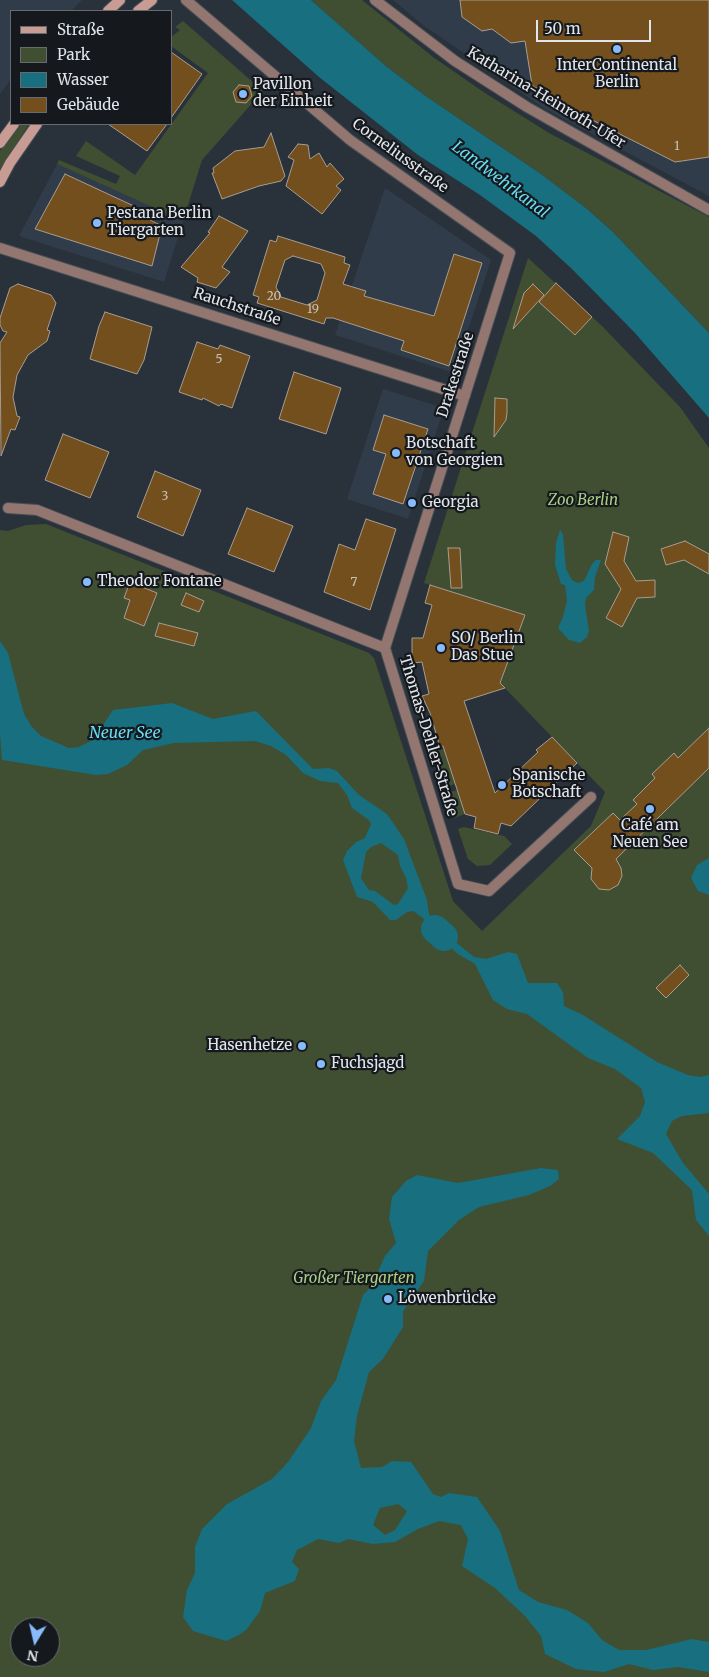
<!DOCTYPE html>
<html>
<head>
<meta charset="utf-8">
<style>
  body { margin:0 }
  #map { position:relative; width:709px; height:1677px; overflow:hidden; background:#29313b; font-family:Merriweather,serif }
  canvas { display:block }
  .legend { position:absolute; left:10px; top:10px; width:162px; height:115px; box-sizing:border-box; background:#15191d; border:1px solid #676b70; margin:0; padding:6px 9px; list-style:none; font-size:15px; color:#e1e6ec }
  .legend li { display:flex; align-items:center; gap:10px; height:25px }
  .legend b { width:25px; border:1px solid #676b70 }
  .north { position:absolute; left:10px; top:1617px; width:50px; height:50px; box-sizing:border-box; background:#15191d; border:1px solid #676b70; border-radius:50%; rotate:189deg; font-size:14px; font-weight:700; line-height:20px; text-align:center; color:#e1e6ec }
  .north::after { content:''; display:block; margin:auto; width:18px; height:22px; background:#87bbfc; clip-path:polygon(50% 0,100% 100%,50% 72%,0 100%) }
  .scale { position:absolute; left:536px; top:20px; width:115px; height:22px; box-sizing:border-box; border:2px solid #e1e6ec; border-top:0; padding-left:6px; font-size:15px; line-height:18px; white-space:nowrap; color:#e1e6ec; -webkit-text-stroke:4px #15191d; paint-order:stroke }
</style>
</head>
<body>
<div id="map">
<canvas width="709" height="1677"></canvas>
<ul class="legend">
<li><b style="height:6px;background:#c89c92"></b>Straße</li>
<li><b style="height:14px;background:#404f31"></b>Park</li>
<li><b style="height:14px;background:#176f7f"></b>Wasser</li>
<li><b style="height:14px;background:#734f1d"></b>Gebäude</li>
</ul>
<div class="north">N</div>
<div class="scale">50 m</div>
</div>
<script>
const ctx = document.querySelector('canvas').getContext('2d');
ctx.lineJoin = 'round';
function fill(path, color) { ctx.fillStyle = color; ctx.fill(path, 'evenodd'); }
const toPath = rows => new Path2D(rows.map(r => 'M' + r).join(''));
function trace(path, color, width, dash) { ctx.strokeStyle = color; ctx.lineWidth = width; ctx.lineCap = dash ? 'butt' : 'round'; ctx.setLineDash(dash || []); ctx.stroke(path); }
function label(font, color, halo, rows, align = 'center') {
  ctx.font = font + ' Merriweather,serif'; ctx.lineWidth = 4.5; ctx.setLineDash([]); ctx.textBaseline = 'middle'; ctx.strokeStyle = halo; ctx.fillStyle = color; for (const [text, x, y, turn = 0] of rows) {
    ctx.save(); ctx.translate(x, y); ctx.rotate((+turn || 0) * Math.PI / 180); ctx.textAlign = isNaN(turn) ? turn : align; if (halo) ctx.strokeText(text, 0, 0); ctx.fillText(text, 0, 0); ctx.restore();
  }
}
fill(toPath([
  [0,0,82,0,71,11,11,11,11,79,0,94],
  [393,0,709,0,709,196,545,109,423,25],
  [57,164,183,221,164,282,19,236],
  [385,188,491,260,454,373,335,335],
  [383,389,444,408,408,519,347,499]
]), '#313c4a');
fill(toPath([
  [311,0,362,0,433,57,485,93,549,133,709,217,709,333,613,232,586,208,541,174,427,97,387,67],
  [183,21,263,91,202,160,183,221,57,164,59,160,116,184,120,176,76,156,86,141,135,175,208,73,171,46,171,37,180,30,175,27],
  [20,124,29,124,0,169,0,151],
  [528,258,602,326,680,407,709,448,709,1677,0,1677,0,530,8,531,26,525,46,524,369,653,374,658,453,901,482,931,591,826,605,792,500,683,525,615,424,583],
  [20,1627,50,1627,50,1657,20,1657],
  [444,749,456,784,444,787,433,752],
  [458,790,465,814,454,818,446,793],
  [464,827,504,836,512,844,490,865,477,866,468,859,458,829]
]), '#404f31');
fill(toPath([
  [232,0,311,0,387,67,427,97,541,174,586,208,613,232,709,333,709,418,635,333,572,269,536,236,480,195,418,155,319,77],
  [560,530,563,534,566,569,572,580,578,583,584,581,592,564,596,560,601,560,595,577,594,590,586,598,585,605,589,631,587,637,580,643,569,640,558,628,563,617,567,601,565,585,561,584,555,565,556,543],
  [0,641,8,653,24,714,32,727,41,736,69,748,79,747,93,740,113,710,172,703,213,719,256,711,313,769,329,768,337,771,359,795,387,814,404,839,427,900,429,914,438,926,433,931,423,918,413,911,407,912,396,920,390,920,373,902,357,897,343,860,347,851,356,842,365,838,371,824,369,820,352,808,347,795,338,783,320,781,303,773,286,755,271,746,255,741,174,743,143,750,127,765,108,774,96,775,2,760,0,734],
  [381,843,398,855,400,866,406,878,408,888,398,904,394,905,375,891,369,890,361,878,366,852,371,847],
  [709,858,709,895,698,891,691,878,697,865],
  [447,935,474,957,486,959,508,952,517,954,528,983,557,983,563,992,564,1006,583,1015,657,1062,688,1075,700,1077,709,1075,709,1113,682,1116,672,1121,666,1134,683,1163,709,1194,709,1236,696,1220,692,1190,653,1153,617,1139,640,1116,645,1102,641,1088,615,1069,588,1058,527,1014,507,1009,493,1000,475,964,458,954,441,939],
  [541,1168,558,1170,559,1179,550,1186,529,1195,479,1207,459,1220,428,1251,424,1281,403,1311,403,1327,383,1359,369,1372,357,1416,354,1441,361,1468,382,1467,392,1461,411,1462,433,1494,441,1497,449,1493,477,1497,500,1531,519,1590,538,1602,567,1610,588,1623,602,1640,619,1650,646,1650,692,1639,709,1642,709,1672,678,1667,653,1670,629,1664,604,1672,576,1669,545,1654,541,1636,525,1616,495,1588,462,1566,468,1539,461,1525,439,1521,418,1529,395,1542,373,1544,348,1539,339,1543,318,1539,297,1550,292,1562,299,1569,295,1581,265,1593,260,1611,247,1629,239,1635,226,1641,193,1631,183,1617,187,1590,195,1573,195,1547,202,1529,227,1504,272,1479,288,1462,311,1428,321,1401,336,1380,363,1295,371,1287,385,1256,396,1243,389,1219,392,1197,406,1181,417,1175,458,1183],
  [398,1504,407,1511,395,1530,385,1535,373,1525,380,1508]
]), '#176f7f');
trace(toPath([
  [435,929,444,937]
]), '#176f7f', 28);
const building = toPath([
  [460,0,709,0,709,157,675,162,545,96,544,87,536,88,532,85,525,41,511,43,492,29,482,31,462,17,460,0],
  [171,52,202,74,171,118,171,52],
  [239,85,249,86,252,96,246,103,236,102,233,92,239,85],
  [108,124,167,124,147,151,108,124],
  [271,133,285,176,281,181,259,186,222,199,212,173,214,173,213,168,235,151,264,147,271,133],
  [298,144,308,145,310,159,319,153,327,167,330,163,344,179,336,186,341,190,322,214,286,186,294,160,288,157,298,144],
  [65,174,151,214,150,220,162,226,152,266,35,229,65,174],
  [219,216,248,231,222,267,230,272,216,288,197,282,198,278,181,267,210,233,208,232,219,216],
  [278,236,345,257,344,263,350,265,343,284,366,291,364,296,434,316,454,254,482,263,449,366,401,350,404,341,333,318,326,318,324,324,257,303,259,297,253,295,270,240,276,242,278,236],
  [293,256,321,264,325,273,317,300,307,305,281,297,276,287,285,260,293,256],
  [556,283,592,317,575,335,539,302,556,283],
  [18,284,51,295,56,303,47,330,50,331,47,341,28,355,17,375,13,397,17,416,20,417,15,430,11,429,1,456,0,343,7,332,3,331,0,325,0,318,10,288,18,284],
  [533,284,544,295,513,329,524,293,533,284],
  [105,312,152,327,144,360,137,374,90,359,99,326,105,312],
  [197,342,218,349,220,345,250,356,232,408,221,404,219,406,203,398,202,400,179,392,197,342],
  [294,372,341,388,326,434,279,419,294,372],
  [495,398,507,399,507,413,506,420,494,437,495,398],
  [384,415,428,429,403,504,373,494,386,454,373,450,384,415],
  [63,434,109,452,90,498,45,480,63,434],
  [155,471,201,490,183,536,137,517,155,471],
  [247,508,293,526,274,572,228,554,247,508],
  [366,519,396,529,370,610,324,592,339,544,355,550,366,519],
  [613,532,629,537,624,561,636,581,655,580,655,597,637,598,622,627,606,618,621,589,605,564,613,532],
  [685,541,709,554,709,574,684,560,666,565,661,549,685,541],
  [448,548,460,548,462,588,451,588,448,548],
  [130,582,157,593,144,626,124,618,130,600,124,598,130,582],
  [430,585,525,615,500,683,505,688,464,701,495,793,538,752,536,750,552,737,577,763,511,826,501,823,498,834,474,828,476,817,465,814,443,746,440,747,430,713,422,696,429,694,422,662,412,663,412,638,423,638,432,605,425,603,430,585],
  [186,593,204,601,199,612,181,605,186,593],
  [159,623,198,633,194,646,155,636,159,623],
  [709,728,709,768,616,859,621,868,622,876,618,885,609,890,599,889,591,879,592,868,574,850,613,813,620,820,637,804,633,800,655,778,652,774,674,753,678,758,709,728],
  [680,965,689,975,666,998,656,988,680,965]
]);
fill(building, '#734f1d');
trace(building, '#a79d92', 1);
const street = toPath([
  [186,0,350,140,510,253,385,648],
  [375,0,455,61,527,107,709,210],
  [0,248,465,396],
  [8,508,37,510,385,648],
  [385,648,458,884,489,891,591,797]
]);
const secondary = toPath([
  [108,11,120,0],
  [138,11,152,0],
  [0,143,14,124],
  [0,182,10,163,37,124]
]);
trace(street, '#464e57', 12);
trace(secondary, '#464e57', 12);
trace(street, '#92766f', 10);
trace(secondary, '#c89c92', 10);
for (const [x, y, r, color] of [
  [617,49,5,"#87bbfc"],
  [243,94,5,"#87bbfc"],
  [97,223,5,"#87bbfc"],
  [396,453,5,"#87bbfc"],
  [412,503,5,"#87bbfc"],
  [87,582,5,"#87bbfc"],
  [441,648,5,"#87bbfc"],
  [502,785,5,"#87bbfc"],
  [650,809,5,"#87bbfc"],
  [302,1046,5,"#87bbfc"],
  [321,1064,5,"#87bbfc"],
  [388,1299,5,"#87bbfc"]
]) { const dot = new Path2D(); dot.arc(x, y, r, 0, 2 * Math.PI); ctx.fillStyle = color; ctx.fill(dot); trace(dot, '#15191d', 2); }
label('12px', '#c6c0b8', null, [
  ["1",677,147],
  ["20",274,297],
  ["19",313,310],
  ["5",219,360],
  ["3",165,497],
  ["7",354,583]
]);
label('15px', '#e1e6ec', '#15191d', [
  ["InterContinental",617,66,"center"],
  ["Berlin",617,83,"center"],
  ["Pavillon",253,85],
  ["der Einheit",253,102],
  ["Pestana Berlin",107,214],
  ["Tiergarten",107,231],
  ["Botschaft",406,444],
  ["von Georgien",406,461],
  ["Georgia",422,503],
  ["Theodor Fontane",97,582],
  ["SO/ Berlin",451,639],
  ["Das Stue",451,656],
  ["Spanische",512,776],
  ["Botschaft",512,793],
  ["Café am",650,826,"center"],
  ["Neuen See",650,843,"center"],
  ["Hasenhetze",292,1046,"right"],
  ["Fuchsjagd",331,1064],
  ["Löwenbrücke",398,1299]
], 'left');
label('15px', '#e1e6ec', '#15191d', [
  ["Katharina-Heinroth-Ufer",546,98,31],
  ["Corneliusstraße",400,156,36],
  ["Rauchstraße",237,307,18],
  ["Drakestraße",456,375,-72],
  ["Thomas-Dehler-Straße",428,736,73]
]);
label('italic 15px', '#a9d083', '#15191d', [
  ["Zoo Berlin",583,501],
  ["Großer Tiergarten",354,1279]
]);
label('italic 16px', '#66ddf4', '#15191d', [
  ["Landwehrkanal",500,180,37],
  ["Neuer See",125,733]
]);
</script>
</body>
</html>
